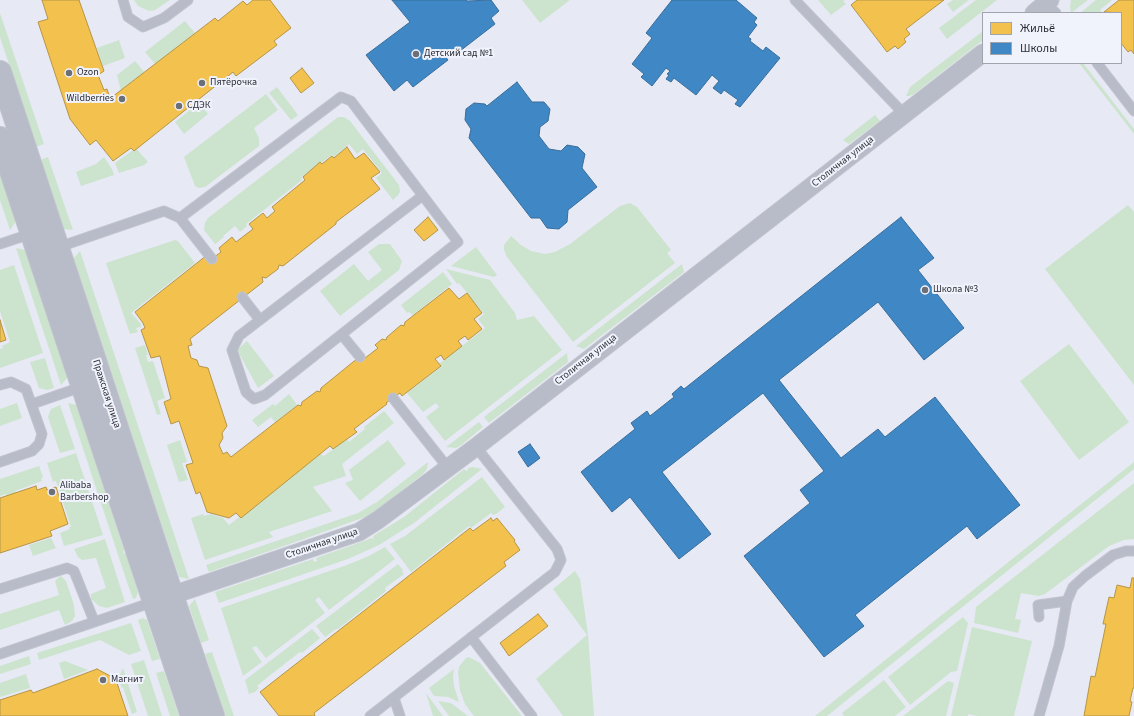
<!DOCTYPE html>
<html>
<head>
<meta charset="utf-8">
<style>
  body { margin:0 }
  #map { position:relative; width:1134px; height:716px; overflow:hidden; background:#e7e9f5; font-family:"Source Sans 3",sans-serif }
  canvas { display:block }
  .legend { position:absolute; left:982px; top:12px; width:140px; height:52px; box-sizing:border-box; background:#f1f3fc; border:1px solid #a2a4ac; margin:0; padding:5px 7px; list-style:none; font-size:12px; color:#2b2d35 }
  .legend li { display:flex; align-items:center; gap:8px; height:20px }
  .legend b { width:20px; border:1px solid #a2a4ac }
</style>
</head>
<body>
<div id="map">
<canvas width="1134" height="716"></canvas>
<ul class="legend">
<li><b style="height:11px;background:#f2c14e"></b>Жильё</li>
<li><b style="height:11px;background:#3f88c5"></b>Школы</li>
</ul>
</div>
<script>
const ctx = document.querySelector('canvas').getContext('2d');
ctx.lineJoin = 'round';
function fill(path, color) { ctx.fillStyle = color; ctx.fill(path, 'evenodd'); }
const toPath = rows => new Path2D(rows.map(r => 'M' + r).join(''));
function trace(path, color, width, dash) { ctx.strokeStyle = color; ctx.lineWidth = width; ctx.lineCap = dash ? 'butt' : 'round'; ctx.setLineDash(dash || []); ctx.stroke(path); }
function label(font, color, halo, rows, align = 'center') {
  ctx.font = font + ' "Source Sans 3",sans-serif'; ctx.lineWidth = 4; ctx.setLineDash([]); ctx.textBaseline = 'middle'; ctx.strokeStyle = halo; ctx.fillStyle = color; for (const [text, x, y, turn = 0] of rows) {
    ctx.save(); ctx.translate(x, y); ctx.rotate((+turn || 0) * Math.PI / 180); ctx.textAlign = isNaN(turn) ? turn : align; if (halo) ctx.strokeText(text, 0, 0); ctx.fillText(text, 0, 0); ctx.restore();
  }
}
fill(toPath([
  [134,0,170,0,155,10,149,11,138,6],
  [522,0,570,0,540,23],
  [818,0,845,0,843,1,846,4,831,15],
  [953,0,969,0,953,12,947,4],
  [976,0,997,0,947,39,939,28],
  [1071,0,1088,0,1071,13,1070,7],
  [1096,0,1112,0,1100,10,1102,13,1080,13],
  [0,13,44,144,36,147,0,37],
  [185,21,195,33,155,64,145,52],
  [983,31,983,40,914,94,909,96,906,96,910,87],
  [119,40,125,58,103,66,97,48],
  [135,61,144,72,121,91,117,75],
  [1079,63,1083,63,1134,129,1134,134],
  [277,87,298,115,293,119,291,120,269,93],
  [266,94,278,110,254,128,259,138,259,146,205,187,198,188,195,186,184,157],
  [199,103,208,114,184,134,175,122],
  [875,115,880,121,849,144,843,140],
  [338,117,344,117,350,121,399,185,400,192,398,195,393,200,376,178,382,173,363,149,357,154,349,144,334,157,332,155,321,163,320,162,301,178,302,180,246,224,247,226,240,232,235,226,223,236,224,237,215,244,204,230,205,223,208,218],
  [136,148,148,162,144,165,119,173,115,163],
  [48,157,73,230,63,229,40,160],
  [104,157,112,169,114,175,81,186,76,172,96,164],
  [0,174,16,221,10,230,0,200],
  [630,203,637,207,671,250,667,253,675,263,573,342,507,257,504,250,504,245,511,236,521,245,531,251,545,254,555,252,570,244,620,206],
  [1128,205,1134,212,1134,385,1045,269],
  [175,240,178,241,195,263,131,313,141,324,141,327,136,328,138,332,130,334,106,263],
  [379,244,390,244,402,261,399,270,340,316,320,291,354,264,368,281,382,270,368,252],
  [476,247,497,275,494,277,451,266],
  [16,248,25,250,68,377,61,385],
  [80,251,189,579,179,577,73,259],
  [682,264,684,272,584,349,576,346],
  [14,265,43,353,0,368,0,349,3,348,2,346,10,342,0,311,0,270],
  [446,269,490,280,515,313,517,320,534,316,562,350,445,441,426,417,439,407,436,403,423,412,407,393,441,367,439,364,485,328,478,319,484,314,459,283,457,284],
  [443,272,452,284,413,315,409,312,407,313,401,305],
  [247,341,274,376,258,388,237,350],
  [1069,344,1129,422,1079,460,1020,381],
  [145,345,148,355,146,355,148,362,153,361,165,398,157,401,161,414,157,415,135,348],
  [567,353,568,362,489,423,484,417],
  [45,358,54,388,47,390,39,388,30,362],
  [289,394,297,405,275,422,271,417,258,427,252,420,273,404,275,406],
  [17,403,22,418,0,426,0,409],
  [68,403,77,405,124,550,123,551,124,554,126,553,138,592,136,598,133,599,127,582],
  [60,405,75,449,60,453,48,417,51,409],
  [384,411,394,423,342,464,346,476,313,487,332,511,269,532,273,537,205,560,191,518,203,514,204,516,211,514,223,518,229,525,320,454,324,456,347,439,349,442,365,429,364,427],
  [479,422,483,427,460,446,456,448,446,447],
  [180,440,187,462,182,463,188,480,179,482,167,445],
  [388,440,406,464,360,501,345,483,353,480,349,470],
  [76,453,103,535,64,546,60,533,70,529,69,527,71,527,56,481,53,482,47,463],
  [428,462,427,469,423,474,379,508,365,517,301,540,209,572,206,565,358,513,377,502],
  [1134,462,1134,469,827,716,815,716],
  [39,466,43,477,41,478,42,481,15,491,16,493,7,497,6,494,0,496,0,479],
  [473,467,482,469,414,523,379,545,348,559,219,603,215,592,313,559,314,562,317,561,316,558,364,541,371,538,372,539,374,538,373,536,404,517,464,469,466,471,468,470,468,468],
  [482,477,505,507,496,514,493,515,491,513,471,528,469,526,411,572,390,544,405,536],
  [1134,483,1134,539,1124,540,1109,546,1045,594,1039,596,1021,593,1015,619,1021,620,1018,633,974,623,976,607],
  [51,538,56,548,33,556,29,545],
  [105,539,125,602,107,608,99,606,91,599,91,594,106,588,96,558,82,560,78,557,74,549],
  [385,547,395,559,329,610,319,597,315,600,325,613,266,658,256,646,252,648,262,662,243,676,221,608,347,565,369,556],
  [398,564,403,570,402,572,404,574,385,588,386,591,338,629,336,629,325,637,316,626],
  [575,571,580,579,588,635,594,716,563,716,536,679,587,635,553,589],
  [61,576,66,581,74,605,75,616,72,621,65,625,59,610,0,630,0,614,59,595,55,581,59,577],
  [195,599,209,640,201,643,189,606],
  [963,617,968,623,957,671,951,672,910,705,888,677],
  [143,618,147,620,160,659,152,661,138,620],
  [131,623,141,651,129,655,100,640,39,660,37,653],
  [972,627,1032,641,1014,716,977,716,968,714,968,716,951,716],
  [312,629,320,638,302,653,300,652,269,676,257,686,259,688,255,692,249,694,245,680],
  [212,652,234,716,225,716,205,654],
  [29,656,31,664,0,674,0,666],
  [469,657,480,663,522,716,474,716,470,711,465,704,460,690,458,672,459,667,462,663,466,658],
  [144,660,162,716,148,716,131,664],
  [65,661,88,670,64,679,59,663],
  [123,668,137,712,132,714,123,687,122,688,118,679],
  [454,669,453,677,454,686,459,702,448,697,434,696,429,688],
  [164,671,179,716,170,716,156,673],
  [26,674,30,688,0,697,0,683],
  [884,680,906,707,895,716,844,716,842,713],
  [948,681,954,683,946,716,903,716],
  [426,693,443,716,433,716],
  [438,701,451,703,468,716,449,716]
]), '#cce4cd');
const homes = toPath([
  [42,0,79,0,104,71,98,75,104,90,107,89,109,95,112,97,215,18,218,21,243,1,247,5,253,0,270,0,291,28,274,41,277,45,236,76,233,72,134,151,131,148,113,161,96,140,90,145,70,119,38,22,48,19,42,0],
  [857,0,944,0,906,29,910,34,904,39,906,42,898,49,895,46,887,52,851,5,857,0],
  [1119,0,1134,0,1134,54,1131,50,1128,52,1121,43,1121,13,1104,12,1119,0],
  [302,68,314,83,301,93,290,78,302,68],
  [347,147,355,159,364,153,380,172,371,178,380,189,336,222,336,224,283,266,279,265,278,269,266,278,262,277,263,282,190,339,192,345,188,346,191,358,197,360,199,366,208,368,227,426,222,433,223,438,219,445,223,454,227,452,231,457,298,405,301,406,302,402,317,391,320,392,321,388,353,362,363,355,365,358,369,355,378,348,375,345,382,339,386,340,387,337,401,325,404,326,405,322,449,288,459,299,467,293,482,313,474,319,482,329,468,340,465,336,458,341,462,346,444,360,441,355,435,359,441,366,402,396,400,393,386,403,387,404,354,429,357,432,333,449,330,446,241,518,236,513,229,518,207,512,200,492,196,494,186,465,193,463,179,421,171,424,164,402,171,399,160,356,151,358,141,330,145,328,143,323,135,312,207,255,210,260,217,255,221,252,219,248,232,237,236,242,253,229,249,224,263,213,267,218,275,211,272,207,305,180,303,177,320,162,322,164,332,156,334,158,347,147],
  [428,217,438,230,424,241,414,230,428,217],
  [0,320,6,340,0,342,0,320],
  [36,486,37,490,46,487,47,490,56,487,68,524,50,531,52,536,0,553,0,498,36,486],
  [491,518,493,521,497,518,515,540,514,541,520,550,504,562,506,566,314,713,315,716,279,716,260,692,470,528,473,531,491,518],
  [1132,578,1134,578,1134,688,1133,688,1130,701,1132,702,1129,716,1084,716,1091,676,1095,677,1106,624,1103,624,1109,597,1114,598,1117,585,1130,588,1132,578],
  [538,614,548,626,509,656,500,643,538,614],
  [97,669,118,680,117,683,128,716,0,716,0,700,31,690,33,693,97,669]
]);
fill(homes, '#f2c14e');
trace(homes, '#b69546', 1);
const schools = toPath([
  [392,0,466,0,467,1,491,0,499,11,491,18,495,24,460,51,457,47,445,56,448,60,413,87,407,80,394,91,366,55,410,22,392,0],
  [672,0,736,0,757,18,754,22,757,25,748,37,751,39,750,41,763,51,766,47,780,58,740,107,735,104,738,100,724,90,721,94,713,88,719,81,712,75,696,95,674,78,671,82,666,79,669,75,667,74,670,71,666,68,652,86,641,77,644,74,632,64,652,38,646,33,672,0],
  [517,82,532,102,544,102,550,109,548,121,540,127,539,136,549,149,561,151,567,145,578,147,585,154,582,168,597,187,568,210,567,222,559,229,547,228,540,218,531,218,469,138,471,129,465,120,466,109,474,103,485,104,487,106,517,82],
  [901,217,934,258,918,270,964,328,924,360,878,302,779,380,841,458,878,429,885,437,935,397,1020,505,977,539,967,526,855,615,864,626,824,657,744,556,810,503,800,490,824,471,763,393,662,472,711,534,679,559,630,497,612,512,581,472,635,429,631,423,647,411,650,416,674,397,672,394,681,386,684,389,901,217],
  [530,444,540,458,528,467,518,452,530,444]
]);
fill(schools, '#3f88c5');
trace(schools, '#396d9a', 1);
const service = toPath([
  [123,0,128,17,143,27,164,18,188,0],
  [795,0,905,115],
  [1043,1,1056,13],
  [1097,63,1134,111],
  [180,218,325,109,341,97,351,101,458,242,265,395,254,399,246,392,232,350,239,336,422,196],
  [0,244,33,233],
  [56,248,164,211,180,218,212,259],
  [242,297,260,320],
  [342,335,360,357],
  [0,385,11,382,26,389,42,434,39,444,32,451,0,462],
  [393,398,448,468],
  [32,404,84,386],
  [0,589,67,568,74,571,94,621],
  [1039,617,1038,605,1067,601],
  [471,637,532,716],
  [0,654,153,602],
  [394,698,400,716],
  [370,716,555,572,561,560,557,549,476,447],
  [1039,716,1059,646,1067,601,1073,587,1085,576,1113,555,1126,551,1134,551]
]);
const minor = toPath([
  [1034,13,1050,0],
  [161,599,344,537,359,532,378,520,476,447,983,53]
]);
const tertiary = toPath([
  [0,72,172,595,213,716],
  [0,138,192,716]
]);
trace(service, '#c2c4ce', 11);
trace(minor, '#c2c4ce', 19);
trace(tertiary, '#c2c4ce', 24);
trace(service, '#b8bbc8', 9);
trace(minor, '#b8bbc8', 17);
trace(tertiary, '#b8bbc8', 22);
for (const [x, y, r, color] of [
  [416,54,4,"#6d6f78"],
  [69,73,4,"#6d6f78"],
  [202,83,4,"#6d6f78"],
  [122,99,4,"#6d6f78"],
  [179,106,4,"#6d6f78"],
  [925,290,4,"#6d6f78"],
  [52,492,4,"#6d6f78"],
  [103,680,4,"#6d6f78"]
]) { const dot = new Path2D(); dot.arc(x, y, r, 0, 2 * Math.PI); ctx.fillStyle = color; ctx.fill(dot); trace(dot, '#f1f3fc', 1.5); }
label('10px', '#2b2d35', '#f1f3fc', [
  ["Детский сад №1",424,54],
  ["Ozon",77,73],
  ["Пятёрочка",210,83],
  ["Wildberries",114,99,"right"],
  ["СДЭК",187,106],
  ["Школа №3",933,290],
  ["Alibaba",60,486],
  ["Barbershop",60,498],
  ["Магнит",111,680]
], 'left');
label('10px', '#2b2d35', '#f1f3fc', [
  ["Столичная улица",843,162,-38],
  ["Столичная улица",586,360,-38],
  ["Пражская улица",106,394,72],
  ["Столичная улица",322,544,-19]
]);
</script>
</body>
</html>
